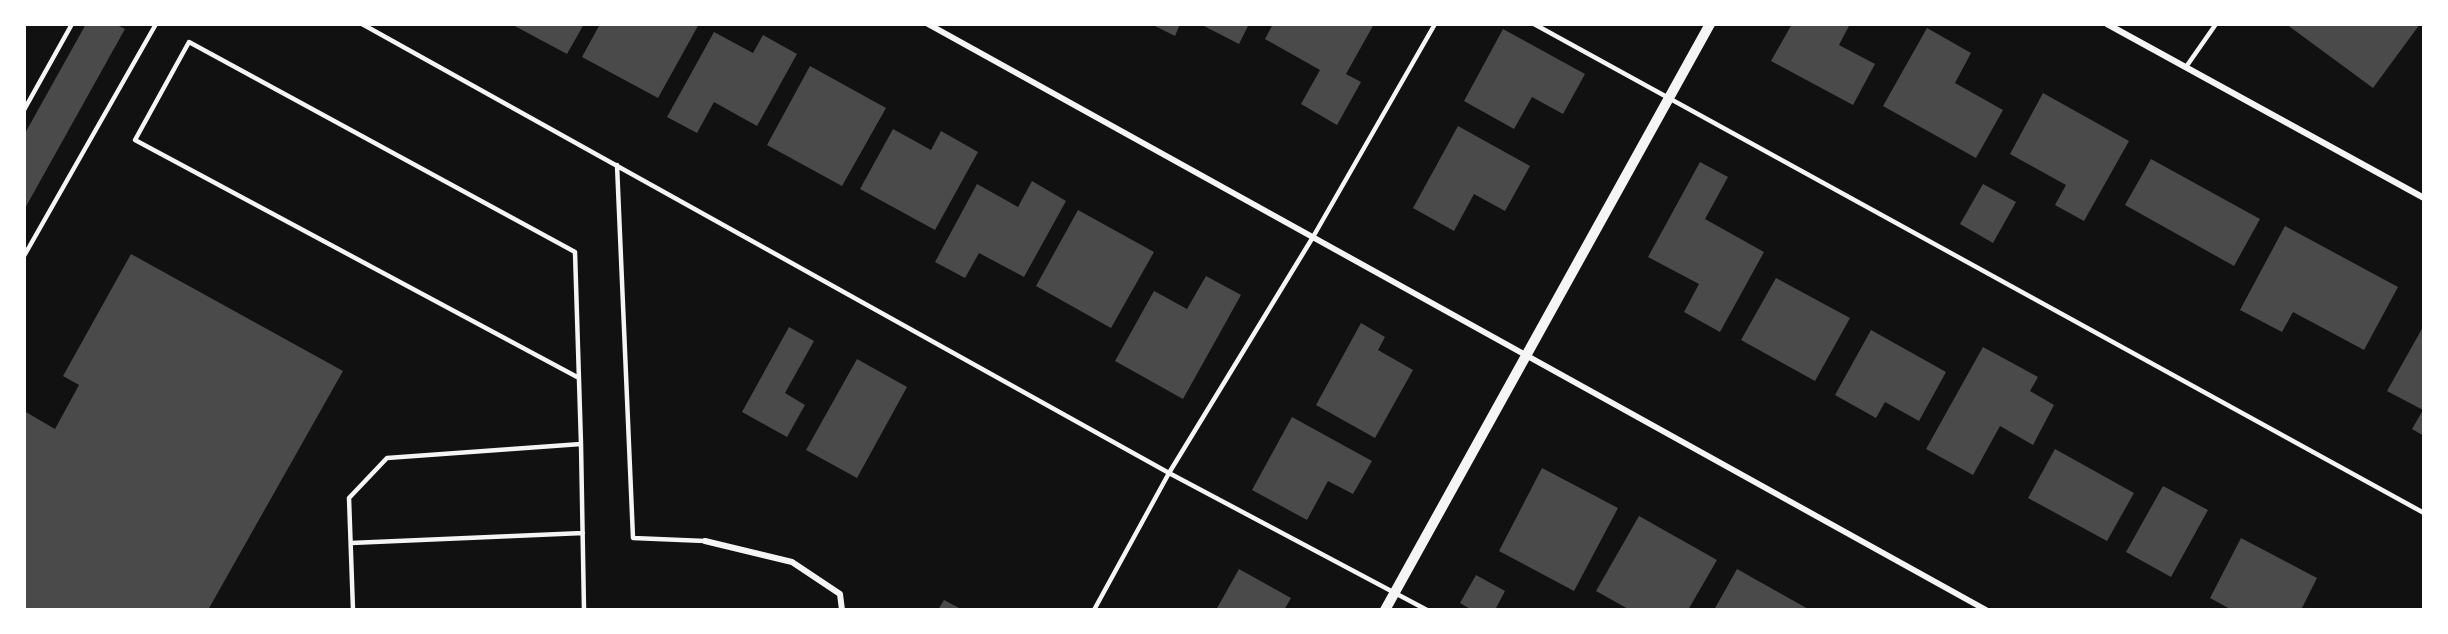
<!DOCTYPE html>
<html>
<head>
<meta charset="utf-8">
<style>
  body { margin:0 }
  #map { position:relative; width:2448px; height:634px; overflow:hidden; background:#111; font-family:"Fira Sans",sans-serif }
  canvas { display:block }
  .frame { position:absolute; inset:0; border:26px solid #fff; pointer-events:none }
</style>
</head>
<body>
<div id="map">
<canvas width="2448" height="634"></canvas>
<div class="frame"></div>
</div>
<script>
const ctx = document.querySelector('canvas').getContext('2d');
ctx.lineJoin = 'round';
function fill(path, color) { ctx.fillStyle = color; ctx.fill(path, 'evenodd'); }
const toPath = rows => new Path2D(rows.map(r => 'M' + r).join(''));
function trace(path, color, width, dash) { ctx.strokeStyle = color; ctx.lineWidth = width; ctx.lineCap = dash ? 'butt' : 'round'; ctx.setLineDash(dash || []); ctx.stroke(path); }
fill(toPath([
  [86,24,115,24,125,29,24,210,24,135],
  [511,24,584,24,567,54],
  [600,24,699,24,658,98,582,57],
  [1151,24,1180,24,1175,36],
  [1200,24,1249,24,1239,44],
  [1273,24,1374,24,1346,74,1361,82,1337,125,1301,104,1320,70,1265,39],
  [1792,24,1850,24,1839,45,1875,64,1853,105,1771,61],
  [2286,24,2420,24,2373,88],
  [1927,28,1971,53,1955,83,2003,110,1976,158,1883,106],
  [1503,29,1585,74,1563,114,1532,97,1514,129,1464,101],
  [714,32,753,53,763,35,797,54,757,126,714,102,697,133,667,117],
  [810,66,886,108,842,186,767,145],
  [2043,93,2129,141,2084,221,2055,205,2066,185,2010,154],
  [1458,126,1530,166,1505,211,1474,194,1454,231,1413,208],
  [893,129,931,150,941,131,978,152,935,230,860,189],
  [2151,159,2260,219,2234,266,2125,205],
  [1700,162,1728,177,1705,219,1764,252,1720,332,1684,312,1699,284,1648,257],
  [1032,181,1066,201,1024,277,979,253,965,278,935,262,977,184,1018,207],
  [1983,184,2016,202,1993,243,1960,224],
  [1078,210,1154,252,1111,328,1036,286],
  [2285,226,2398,287,2364,350,2293,312,2282,332,2240,310],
  [131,254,343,371,208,610,24,610,24,411,55,429,79,385,63,376],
  [1206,276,1241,295,1183,399,1115,361,1154,291,1187,309],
  [1776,278,1850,318,1815,381,1741,340],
  [1361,323,1385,337,1378,350,1413,370,1375,438,1316,405],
  [789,327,814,341,785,393,805,405,787,437,742,412],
  [2423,327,2424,328,2424,436,2412,429,2423,410,2387,391],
  [1871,330,1946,372,1919,421,1885,402,1876,418,1835,395],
  [1983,347,2038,377,2030,391,2054,405,2033,445,2000,426,1973,475,1926,449],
  [857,359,907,387,857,478,806,450],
  [1292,417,1372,461,1353,494,1328,481,1307,520,1252,490],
  [2055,449,2134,493,2107,541,2028,498],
  [1542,468,1618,508,1574,591,1499,551],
  [2163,486,2208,510,2171,577,2126,552],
  [1639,516,1717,560,1688,610,1630,610,1596,591],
  [2241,538,2317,578,2301,610,2232,610,2210,598],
  [1239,569,1291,598,1284,610,1216,610],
  [1737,569,1810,610,1714,610],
  [1476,575,1505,591,1495,610,1472,610,1460,603],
  [944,600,963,610,938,610]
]), '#4a4a4a');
trace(toPath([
  [362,24,1169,473,1427,610],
  [1534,24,2424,513],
  [2186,67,2216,24],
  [24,110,72,24],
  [617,165,633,538,705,541],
  [24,256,156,24],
  [579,378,135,140,189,42,575,252,581,444],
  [351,543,583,533],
  [353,610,349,498,387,458,581,444,584,610],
  [1094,610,1169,473,1313,237,1435,24]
]), '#f5f5f5', 4.5);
trace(toPath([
  [928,24,1986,610],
  [2107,24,2424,198],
  [705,541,792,562,840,594,842,610]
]), '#f5f5f5', 6);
trace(toPath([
  [1385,610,1710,24]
]), '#f5f5f5', 10);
</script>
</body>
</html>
